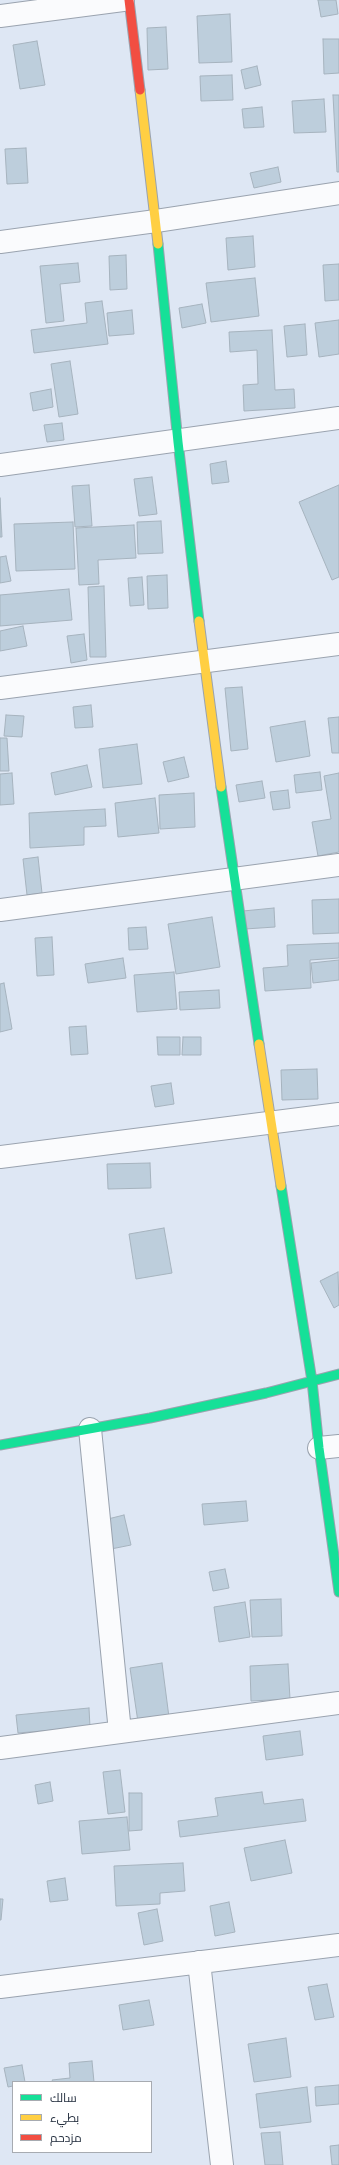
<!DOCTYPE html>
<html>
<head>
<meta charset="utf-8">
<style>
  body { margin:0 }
  #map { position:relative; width:339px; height:2165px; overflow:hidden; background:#dee7f4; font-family:"Varela Round",Cairo,sans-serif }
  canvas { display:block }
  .legend { position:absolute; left:12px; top:2081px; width:140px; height:72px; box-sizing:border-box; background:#fff; border:1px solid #a7abb1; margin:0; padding:5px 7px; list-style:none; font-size:12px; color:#222d3d }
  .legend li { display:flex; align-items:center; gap:8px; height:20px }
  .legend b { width:20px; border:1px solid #a7abb1 }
</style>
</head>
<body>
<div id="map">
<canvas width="339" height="2165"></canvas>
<ul class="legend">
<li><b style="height:5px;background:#16e098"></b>سالك</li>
<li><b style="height:5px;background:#ffcf43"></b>بطيء</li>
<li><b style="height:5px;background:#f24e42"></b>مزدحم</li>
</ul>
</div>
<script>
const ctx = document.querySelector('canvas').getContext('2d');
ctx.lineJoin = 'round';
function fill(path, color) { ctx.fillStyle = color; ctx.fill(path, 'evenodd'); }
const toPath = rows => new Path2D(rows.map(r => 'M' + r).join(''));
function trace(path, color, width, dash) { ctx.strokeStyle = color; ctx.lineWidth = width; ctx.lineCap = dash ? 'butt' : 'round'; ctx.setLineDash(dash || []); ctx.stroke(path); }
const building = toPath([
  [318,0,336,0,338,14,321,17,318,0],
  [230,14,232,62,199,63,197,16,230,14],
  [166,27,168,69,148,70,147,28,166,27],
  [323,39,339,39,339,73,324,74,323,39],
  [37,41,45,85,20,89,13,45,37,41],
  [257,66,261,85,245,89,241,70,257,66],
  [232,75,233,100,201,101,200,76,232,75],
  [333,95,339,95,339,172,337,172,333,95],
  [324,99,326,132,294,133,292,101,324,99],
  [262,107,264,127,244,128,242,109,262,107],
  [26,148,28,183,7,184,5,149,26,148],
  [278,167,281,182,254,188,250,173,278,167],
  [253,236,255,267,228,270,226,238,253,236],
  [126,255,127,289,110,290,109,256,126,255],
  [78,263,80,282,60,284,64,321,46,323,40,266,78,263],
  [339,264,339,300,325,301,323,265,339,264],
  [255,278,259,316,211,322,206,283,255,278],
  [102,301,108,344,34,353,31,330,87,323,85,303,102,301],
  [202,304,206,323,182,328,179,308,202,304],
  [132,310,134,334,109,336,107,313,132,310],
  [339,320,339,354,319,357,315,323,339,320],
  [305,324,307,355,287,357,284,326,305,324],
  [272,330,275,390,294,389,295,408,244,411,243,385,258,384,257,350,230,352,229,332,272,330],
  [70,361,78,414,59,417,51,364,70,361],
  [51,389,53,407,33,411,30,393,51,389],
  [62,423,64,440,47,442,44,425,62,423],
  [226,461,229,482,212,484,210,464,226,461],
  [152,477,157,514,139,516,134,479,152,477],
  [89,485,92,526,75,527,72,486,89,485],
  [339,485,339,577,332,580,299,502,339,485],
  [0,498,2,537,0,537,0,498],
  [161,521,163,553,138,554,137,522,161,521],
  [73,522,75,569,16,571,14,524,73,522],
  [134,525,136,558,98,560,99,584,79,585,76,528,134,525],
  [6,556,11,581,0,583,0,557,6,556],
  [167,575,168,608,148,609,147,576,167,575],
  [142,577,144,605,130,606,128,578,142,577],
  [104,586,106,657,90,657,88,587,104,586],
  [69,589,72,620,0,626,0,595,69,589],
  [23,626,27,646,0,651,0,631,23,626],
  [84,634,87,660,71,663,67,636,84,634],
  [242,687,248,749,231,751,225,688,242,687],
  [91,705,93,727,75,728,73,707,91,705],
  [6,715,24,716,22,737,4,736,6,715],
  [339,717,339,753,332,753,328,718,339,717],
  [305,721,310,756,276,762,270,727,305,721],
  [0,738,7,738,9,771,0,771,0,738],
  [137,744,142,784,103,788,99,749,137,744],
  [184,757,189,777,168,782,163,762,184,757],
  [87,765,92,787,55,795,51,773,87,765],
  [320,772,322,790,296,793,294,775,320,772],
  [12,773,14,804,0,805,0,774,12,773],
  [339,773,339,852,318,856,312,822,331,819,324,776,339,773],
  [262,781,265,798,239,802,236,785,262,781],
  [288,790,290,808,273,810,270,792,288,790],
  [194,793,195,827,160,829,159,795,194,793],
  [155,798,159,833,118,837,115,803,155,798],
  [105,809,106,826,84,827,84,845,30,848,29,813,105,809],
  [38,857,42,893,27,895,23,859,38,857],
  [339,899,339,933,313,934,312,900,339,899],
  [274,908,275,927,245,929,243,911,274,908],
  [212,917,220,967,176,974,168,924,212,917],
  [146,927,148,949,129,950,128,928,146,927],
  [52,937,54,975,37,976,35,938,52,937],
  [339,943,339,958,310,960,311,988,265,991,263,968,288,966,287,945,339,943],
  [123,958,126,978,88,983,85,964,123,958],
  [339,960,339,980,313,983,311,963,339,960],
  [174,972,177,1009,137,1012,134,975,174,972],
  [4,983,12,1029,0,1032,0,984,4,983],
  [219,990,220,1008,180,1010,179,992,219,990],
  [86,1026,88,1054,71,1055,69,1027,86,1026],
  [157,1037,180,1037,180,1055,158,1055,157,1037],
  [183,1037,201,1037,201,1055,182,1055,183,1037],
  [317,1069,318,1099,282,1100,281,1070,317,1069],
  [171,1083,174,1104,155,1107,151,1086,171,1083],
  [150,1163,151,1188,108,1189,107,1164,150,1163],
  [164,1228,172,1273,136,1279,129,1234,164,1228],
  [338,1272,339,1305,334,1308,320,1281,338,1272],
  [246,1501,248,1521,204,1525,202,1504,246,1501],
  [124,1515,131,1545,106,1550,100,1521,124,1515],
  [225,1569,229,1588,213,1591,209,1572,225,1569],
  [281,1599,282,1636,252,1637,250,1600,281,1599],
  [245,1602,250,1637,219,1642,214,1607,245,1602],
  [162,1663,170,1725,139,1729,130,1668,162,1663],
  [288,1664,290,1699,251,1701,250,1666,288,1664],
  [89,1708,90,1727,18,1733,16,1715,89,1708],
  [300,1731,303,1755,266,1760,263,1736,300,1731],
  [120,1770,125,1812,108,1814,103,1772,120,1770],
  [50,1782,53,1801,38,1804,35,1785,50,1782],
  [262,1792,264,1804,303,1799,306,1821,180,1837,178,1821,218,1816,215,1798,262,1792],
  [129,1793,142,1793,142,1830,129,1831,129,1793],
  [127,1817,130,1850,82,1854,79,1821,127,1817],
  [285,1840,292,1873,251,1881,244,1848,285,1840],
  [183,1863,185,1891,160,1893,160,1904,116,1906,114,1866,183,1863],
  [65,1878,68,1900,50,1902,47,1881,65,1878],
  [0,1899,3,1899,1,1920,0,1920,0,1899],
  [229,1902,235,1932,215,1936,210,1906,229,1902],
  [157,1909,163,1941,144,1945,138,1913,157,1909],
  [327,1984,334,2017,315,2020,308,1987,327,1984],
  [149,2000,154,2025,123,2030,119,2005,149,2000],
  [286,2038,291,2077,254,2082,248,2044,286,2038],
  [92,2061,94,2082,53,2082,52,2080,70,2078,69,2063,92,2061],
  [22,2065,25,2082,13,2082,13,2086,8,2087,4,2068,22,2065],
  [339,2085,339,2104,316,2106,315,2087,339,2085],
  [307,2087,311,2122,260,2128,256,2094,307,2087],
  [280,2132,283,2165,265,2165,261,2133,280,2132],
  [339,2145,339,2165,332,2165,330,2146,339,2145]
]);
fill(building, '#bdcedc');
trace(building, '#a6b3be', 1);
const street = toPath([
  [0,16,123,0],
  [0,242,156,221,339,193],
  [0,465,339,418],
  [0,688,339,644],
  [0,910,339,865],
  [0,1157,339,1114],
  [90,1429,120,1732],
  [319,1448,339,1446],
  [0,1748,339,1703],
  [199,1962,222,2165],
  [0,1987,339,1945]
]);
const fast = toPath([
  [158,244,178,442,199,621],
  [221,787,259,1044],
  [281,1186,312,1381,319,1448,339,1592],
  [0,1445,150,1418,266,1393,339,1374]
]);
const slow = toPath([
  [140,90,158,244],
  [199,621,221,787],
  [259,1044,281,1186]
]);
const jam = toPath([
  [129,0,140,90]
]);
trace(street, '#9aa3af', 24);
trace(fast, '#9aa3af', 11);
trace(slow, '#9aa3af', 11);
trace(jam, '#9aa3af', 11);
trace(street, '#fafbfd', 22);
trace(fast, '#16e098', 9);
trace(slow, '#ffcf43', 9);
trace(jam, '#f24e42', 9);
</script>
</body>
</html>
